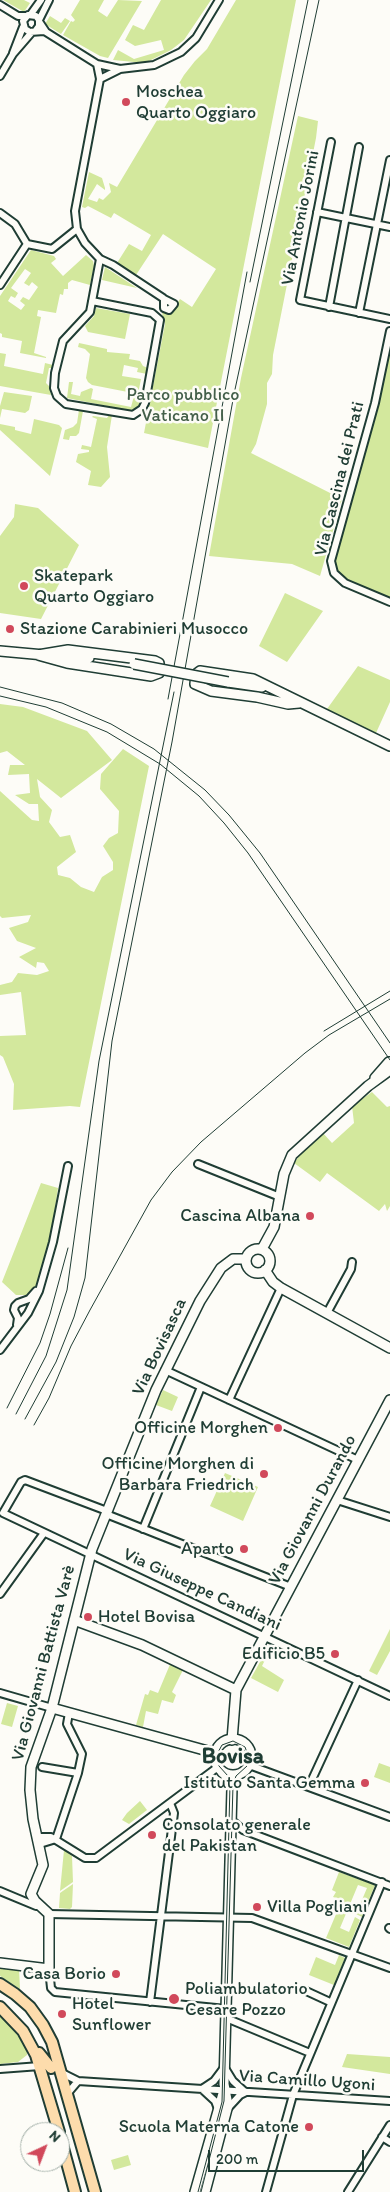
<!DOCTYPE html>
<html>
<head>
<meta charset="utf-8">
<style>
  body { margin:0 }
  #map { position:relative; width:390px; height:2192px; overflow:hidden; background:#fdfcf7; font-family:Itim,sans-serif }
  canvas { display:block }
  .north { position:absolute; left:20px; top:2122px; width:50px; height:50px; box-sizing:border-box; background:#fdfcf7; border:1px solid #a4b0a9; border-radius:50%; rotate:43deg; font-size:14px; font-weight:700; line-height:20px; text-align:center; color:#1f3d34 }
  .north::after { content:''; display:block; margin:auto; width:18px; height:22px; background:#d1495b; clip-path:polygon(50% 0,100% 100%,50% 72%,0 100%) }
  .scale { position:absolute; left:208px; top:2150px; width:156px; height:22px; box-sizing:border-box; border:2px solid #1f3d34; border-top:0; padding-left:6px; font-size:15px; line-height:18px; white-space:nowrap; color:#1f3d34; -webkit-text-stroke:4px #fdfcf7; paint-order:stroke }
</style>
</head>
<body>
<div id="map">
<canvas width="390" height="2192"></canvas>
<div class="north">N</div>
<div class="scale">200 m</div>
</div>
<script>
const ctx = document.querySelector('canvas').getContext('2d');
ctx.lineJoin = 'round';
function fill(path, color) { ctx.fillStyle = color; ctx.fill(path, 'evenodd'); }
const toPath = rows => new Path2D(rows.map(r => 'M' + r).join(''));
function trace(path, color, width, dash) { ctx.strokeStyle = color; ctx.lineWidth = width; ctx.lineCap = dash ? 'butt' : 'round'; ctx.setLineDash(dash || []); ctx.stroke(path); }
function label(font, color, halo, rows, align = 'center') {
  ctx.font = font + ' Itim,sans-serif'; ctx.lineWidth = 5; ctx.setLineDash([]); ctx.textBaseline = 'middle'; ctx.strokeStyle = halo; ctx.fillStyle = color; for (const [text, x, y, turn = 0] of rows) {
    ctx.save(); ctx.translate(x, y); ctx.rotate((+turn || 0) * Math.PI / 180); ctx.textAlign = isNaN(turn) ? turn : align; if (halo) ctx.strokeText(text, 0, 0); ctx.fillText(text, 0, 0); ctx.restore();
  }
}
fill(toPath([
  [3,0,24,0,30,3,24,12],
  [80,0,104,0,98,11,107,17,118,0,142,1,108,58,100,56,63,35,71,21,73,22,75,20,71,15],
  [161,0,211,0,184,40,171,50,145,63,113,60,118,50,134,59,164,50,161,40,135,46,125,40,133,25,144,30],
  [236,0,296,0,208,448,144,433,165,324,162,313,165,310,171,312,180,299,192,307,216,269,163,234,136,275,117,263,129,244,142,251,151,235,114,213,111,218,88,206,85,208,82,207,89,172,102,178,105,188,105,190,97,184,88,199,97,202,99,198,103,200,111,192,109,183,117,187,184,75,195,61,207,49],
  [50,16,61,23,65,18,70,21,61,34,45,24],
  [298,116,318,121,316,138,273,355,272,374,267,383,267,404,256,444,251,453,342,499,320,576,292,564,209,556,241,378],
  [31,250,54,256,56,259,51,263,63,276,86,255,93,261,94,266,90,285,72,280,68,283,68,289,64,289,63,295,60,294,56,313,38,310,37,316,41,317,34,353,46,357,46,358,20,353,22,341,2,337,2,334,0,333,0,296],
  [25,269,31,273,24,283,29,286,32,282,38,287,29,300,23,297,20,301,25,305,21,310,8,301,11,296,15,298,18,293,11,288],
  [105,267,137,288,102,280],
  [96,308,130,314,125,339,88,332,85,326,94,316],
  [79,343,107,349,107,352,130,354,129,359,140,361,143,366,148,368,147,374,137,372,138,368,124,365,122,376,141,379,138,394,92,385,88,382,86,378,90,354,85,349,78,347],
  [390,349,390,598,344,578,336,569,334,563,379,402],
  [0,353,6,354,4,366,43,374,45,363,53,365,52,368,49,368,46,383,49,386,51,395,0,386],
  [69,382,73,382,71,394,80,396,81,392,91,388,93,389,91,399,131,407,134,396,143,398,139,407,131,411,67,398],
  [4,392,32,396,29,410,25,413,2,409,0,418,0,406],
  [79,410,83,411,79,433,76,436,70,436,69,440,63,439,65,430,73,427,77,423],
  [109,415,112,415,107,447,110,477,101,487,88,485,91,471,76,462,78,454,89,452,89,450,81,449,82,445,91,447,97,419,92,417,93,416,107,418],
  [34,419,59,425,62,428,50,476,0,430,0,424,15,427,15,430,31,434],
  [15,504,38,508,79,545,41,619,0,613,0,536,14,517],
  [285,593,323,611,287,662,259,646],
  [358,666,390,680,390,702,376,733,327,709],
  [0,704,23,707,87,731,112,760,61,798,37,779,40,797,52,810,49,822,60,837,70,835,76,852,57,867,58,875,70,878,81,887,94,892,102,877,113,870,113,862,103,846,109,838,118,833,119,811,100,789,101,774,123,749,149,766,80,1107,70,1106,13,1110,14,1084,3,1057,0,1055,0,1036,26,1035,21,992,0,995,0,985,12,982,18,973,37,975,49,971,44,963,37,962,36,968,19,957,36,948,17,941,9,928,28,922,31,915,2,918,0,916,0,791,32,820,39,821,38,804,29,804,15,795,30,793,29,774,8,775,10,765,25,765,7,751,0,753],
  [372,1092,387,1107,390,1106,390,1206,387,1211,385,1204,379,1211,327,1173,320,1182,294,1163,303,1151,323,1133,332,1143,354,1123,352,1106],
  [41,1183,58,1188,49,1249,37,1286,28,1295,16,1295,2,1282],
  [163,1390,178,1397,172,1411,156,1405],
  [225,1473,258,1487,243,1521,210,1506],
  [390,1629,390,1651,377,1675,369,1671],
  [265,1653,268,1654,262,1666,284,1680,278,1692,251,1678],
  [171,1662,184,1668,172,1692,176,1695,173,1703,162,1700,158,1714,146,1711,143,1727,136,1725,145,1694,148,1695,150,1690,158,1693],
  [7,1703,18,1706,12,1727,1,1724],
  [379,1763,390,1767,390,1783,374,1777],
  [140,1801,147,1810,129,1824,122,1820,127,1813],
  [64,1850,72,1856,73,1882,60,1891],
  [339,1872,375,1885,362,1917,356,1914,367,1888,358,1885,340,1928,349,1932,355,1917,360,1920,349,1947,326,1938,342,1900,333,1897,336,1892,332,1890],
  [73,1884,72,1907,70,1909,59,1908,60,1893],
  [339,1955,345,1958,334,1985,309,1975,316,1957,335,1965],
  [0,1967,19,1969,20,1989,0,1976],
  [0,2015,21,2039,27,2049,27,2055,18,2062,0,2064],
  [347,2054,390,2057,390,2074,342,2067],
  [128,2155,131,2165,114,2170,111,2160]
]), '#d3e89d');
const street = toPath([
  [0,5,18,16,27,16],
  [31,14,41,0],
  [39,20,49,0],
  [40,23,46,32,97,64,120,69],
  [36,30,39,26,39,20,36,16,28,15,23,21,25,29,30,32,44,31],
  [13,53,23,27],
  [97,64,100,79,75,211,77,229,85,243,100,259,113,265,163,298],
  [0,76,13,54,32,32],
  [100,79,120,69,154,65,181,52,196,38,219,0],
  [331,142,300,300,390,319],
  [317,212,390,227],
  [0,213,15,224,27,244],
  [27,244,52,249,77,229],
  [0,285,27,244],
  [164,299,174,304,169,310,164,308,164,299],
  [92,301,152,313,160,320,145,403,142,409,133,415,66,404,57,396,54,388,55,373,63,341,90,312,100,259],
  [329,307,359,147],
  [359,313,390,160],
  [390,331,375,403,331,561,334,573,345,583,390,602],
  [198,1164,280,1197],
  [327,1313,351,1269,352,1262],
  [17,1325,18,1318,14,1310,15,1306,18,1303,29,1299,36,1291],
  [0,1350,28,1313,39,1291,53,1242,68,1166],
  [165,1370,358,1460],
  [229,1400,281,1288],
  [337,1500,390,1517],
  [107,1511,25,1480,21,1482,3,1513,390,1696],
  [106,1514,291,1587],
  [143,1529,201,1387],
  [0,1594,44,1533],
  [0,1693,52,1708],
  [249,1765,390,1817],
  [42,1767,78,1773],
  [309,1786,358,1680],
  [235,1823,243,1830,390,1886],
  [56,1839,78,1773,82,1754,67,1724,69,1713],
  [37,1840,40,1837,51,1837,85,1858,96,1858,218,1767],
  [37,1840,43,1843,56,1839],
  [0,1891,36,1906,40,1906],
  [49,1914,252,1918,390,1968],
  [389,1928,390,1929],
  [49,1969,51,1988,55,1992,226,2009],
  [304,1990,330,2002],
  [150,2002,174,1813,170,1803],
  [226,2018,310,2053],
  [225,2068,233,2081,244,2091],
  [0,2069,40,2066],
  [62,2073,78,2081,390,2101],
  [202,2089,214,2081,223,2069],
  [202,2089,215,2101,218,2109],
  [67,2094,78,2081],
  [228,2108,240,2095,246,2092],
  [382,2137,390,2142],
  [266,2192,293,2095,382,1882],
  [348,2192,390,2125]
]);
const secondary = toPath([
  [68,650,155,661,159,663,159,673,151,676,67,663,38,655,68,650],
  [0,651,44,655],
  [57,656,89,658],
  [228,682,262,687],
  [299,703,288,704,257,697,211,691,195,684,196,674,200,671,253,679,390,746],
  [375,1078,389,1062],
  [262,1249,274,1227,284,1174,292,1155,368,1086,390,1070],
  '246 1261a12 12 0 1 1 24 0a12 12 0 1 1-24 0Z',
  [265,1270,273,1282,281,1288,390,1348],
  [74,1620,142,1645,236,1690],
  [52,1708,215,1753],
  '215 1757a18 18 0 1 1 36 0a18 18 0 1 1-36 0Z',
  [232,1740,236,1690,390,1400],
  [0,1963,49,1969,49,1914,35,1901,31,1894,43,1865,33,1819,30,1790,31,1767,52,1708,92,1549,156,1390,200,1301,221,1268,233,1259,246,1259],
  [195,2192,224,2090],
  [205,2192,228,2105,224,2084,232,1788,230,1779,222,1772]
]);
const primary = toPath([
  [0,1984,15,1994,30,2007,43,2025,52,2042,95,2192],
  [0,2007,23,2031,36,2055,59,2132],
  [39,2053,51,2068],
  [60,2137,75,2192]
]);
trace(street, '#1f3d34', 10);
trace(secondary, '#1f3d34', 12);
trace(primary, '#1f3d34', 14);
trace(street, '#fdfcf7', 6);
trace(secondary, '#fdfcf7', 9);
trace(primary, '#fddcac', 10);
trace(toPath([
  [198,2192,222,2102,230,1784,228,1776,219,1766,216,1756,222,1745,233,1741,245,1747,249,1758,247,1766,236,1776,233,1785,224,2101,201,2192]
]), '#1f3d34', 1);
trace(toPath([
  [250,282,308,0],
  [0,687,62,703,111,724,154,749,205,790,229,815,260,853,390,1043],
  [0,696,46,707,107,732,160,764,199,796,224,823,248,853,390,1060],
  [168,699,247,272],
  [324,1031,390,991],
  [7,1408,40,1343,50,1314,68,1248],
  [16,1414,46,1356,67,1290,99,1061,174,692],
  [25,1419,56,1362,74,1317,85,1278,112,1041,172,742,234,394,319,0],
  [34,1425,49,1398,71,1346,90,1310,151,1200,172,1172,201,1142,305,1053,329,1035,390,999]
]), '#1f3d34', 1);
const secondaryBridge = toPath([
  [134,664,228,682]
]);
trace(secondaryBridge, '#1f3d34', 12, []);
trace(secondaryBridge, '#fdfcf7', 9);
for (const [x, y, r, color] of [
  [126,102,5,"#d1495b"],
  [24,586,5,"#d1495b"],
  [10,629,5,"#d1495b"],
  [310,1216,5,"#d1495b"],
  [278,1428,5,"#d1495b"],
  [264,1474,5,"#d1495b"],
  [244,1549,5,"#d1495b"],
  [88,1617,5,"#d1495b"],
  [335,1654,5,"#d1495b"],
  [365,1783,5,"#d1495b"],
  [152,1835,5,"#d1495b"],
  [257,1907,5,"#d1495b"],
  [116,1974,5,"#d1495b"],
  [174,1999,6,"#d1495b"],
  [62,2014,5,"#d1495b"],
  [309,2127,5,"#d1495b"]
]) { const dot = new Path2D(); dot.arc(x, y, r, 0, 2 * Math.PI); ctx.fillStyle = color; ctx.fill(dot); trace(dot, '#fdfcf7', 2); }
label('18px', '#1f3d34', '#fdfcf7', [
  ["Moschea",136,92],
  ["Quarto Oggiaro",136,113],
  ["Skatepark",34,576],
  ["Quarto Oggiaro",34,597],
  ["Stazione Carabinieri Musocco",20,629],
  ["Cascina Albana",300,1216,"right"],
  ["Officine Morghen",268,1428,"right"],
  ["Officine Morghen di",254,1464,"right"],
  ["Barbara Friedrich",254,1485,"right"],
  ["Aparto",234,1549,"right"],
  ["Hotel Bovisa",98,1617],
  ["Edificio B5",325,1654,"right"],
  ["Istituto Santa Gemma",355,1783,"right"],
  ["Consolato generale",162,1825],
  ["del Pakistan",162,1846],
  ["Villa Pogliani",267,1907],
  ["Casa Borio",106,1974,"right"],
  ["Poliambulatorio",185,1989],
  ["Cesare Pozzo",185,2010],
  ["Hotel",72,2004],
  ["Sunflower",72,2025],
  ["Scuola Materna Catone",299,2127,"right"]
], 'left');
label('18px', '#1f3d34', '#fdfcf7', [
  ["Via Antonio Jorini",301,218,-79],
  ["Via Cascina dei Prati",340,479,-76],
  ["Via Bovisasca",160,1347,-65],
  ["Via Giovanni Durando",313,1510,-62],
  ["Via Giuseppe Candiani",202,1590,25],
  ["Via Giovanni Battista Varè",44,1663,-75],
  ["Via Camillo Ugoni",307,2081,4]
]);
label('18px', '#435f49', '#fdfcf7', [
  ["Parco pubblico",183,395],
  ["Vaticano II",183,416]
]);
label('bold 22px', '#1f3d34', '#fdfcf7', [
  ["Bovisa",233,1757]
]);
</script>
</body>
</html>
